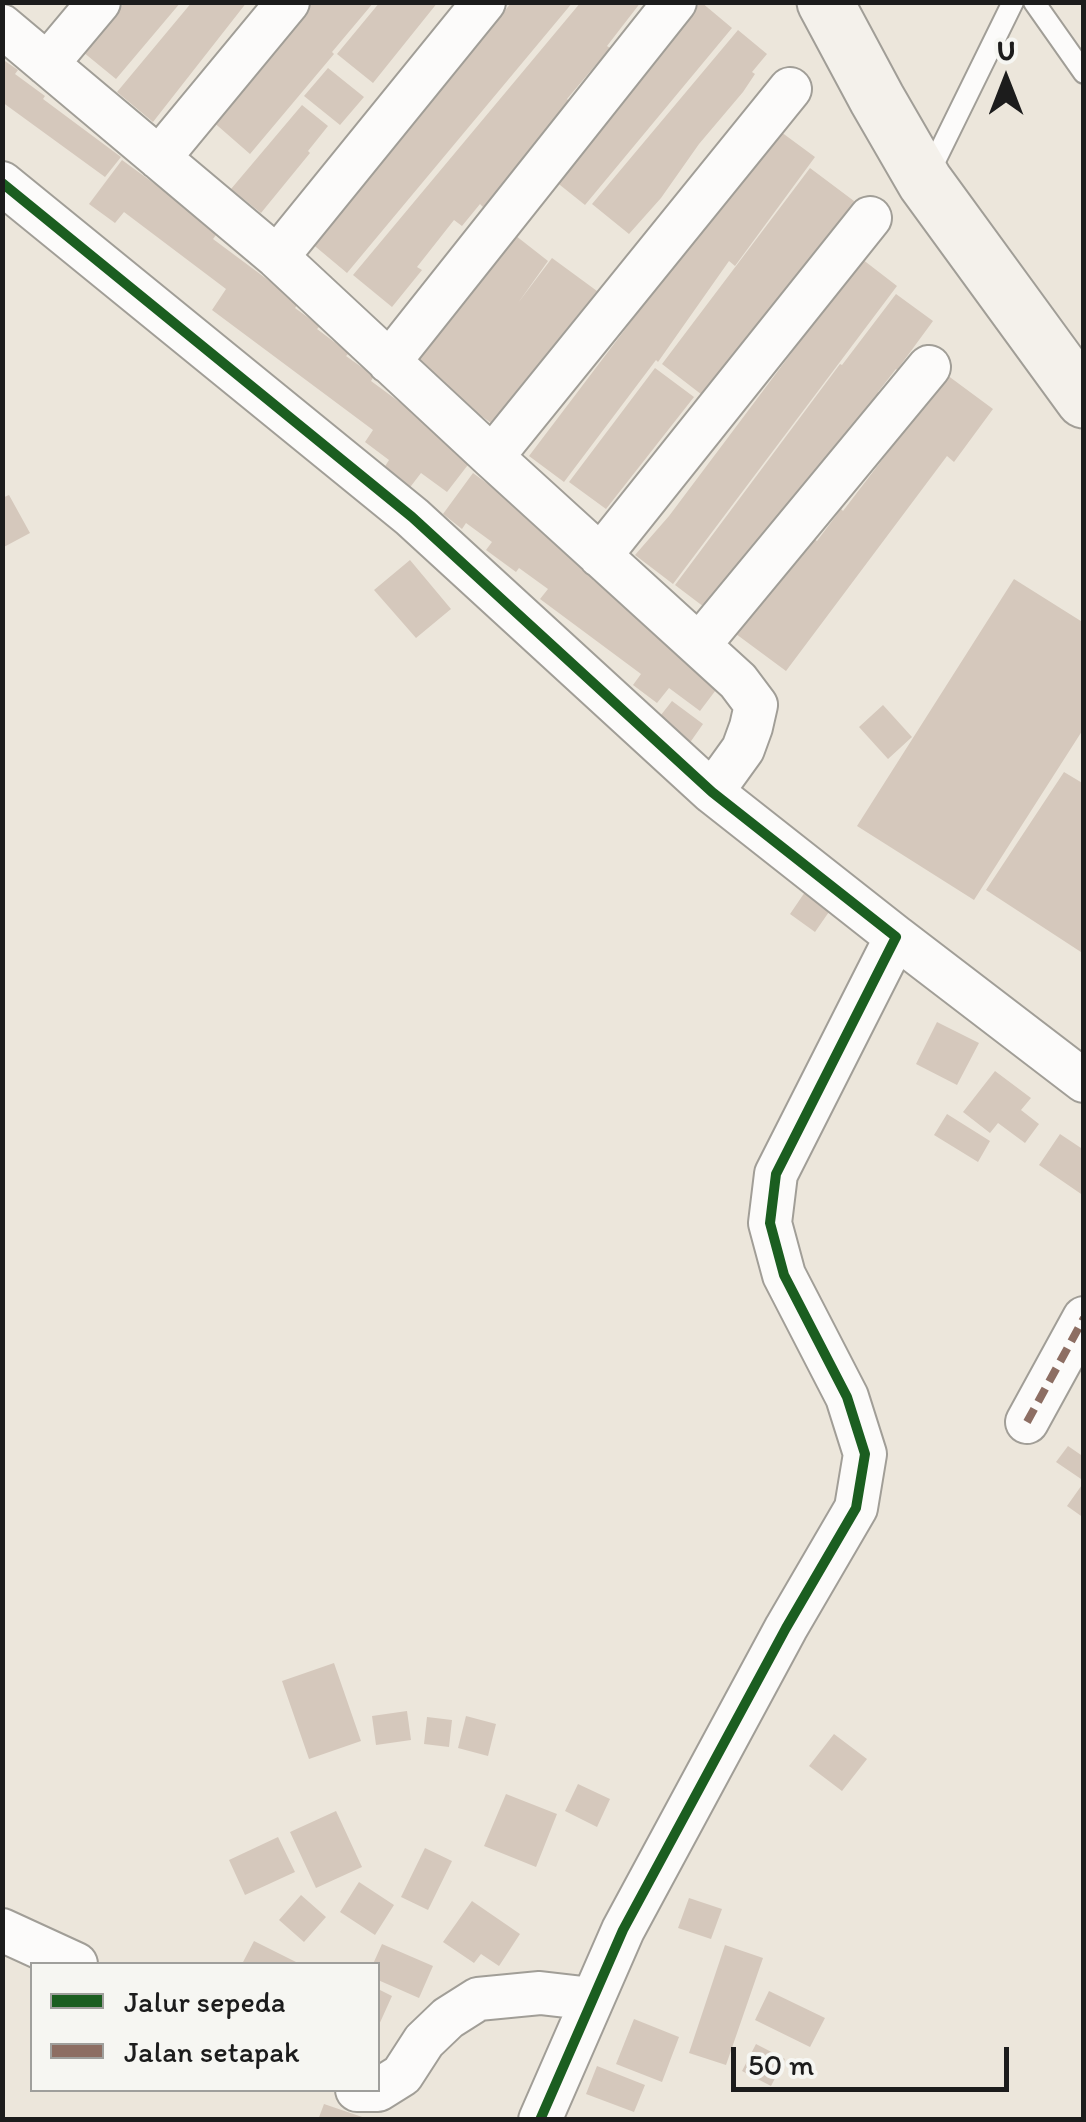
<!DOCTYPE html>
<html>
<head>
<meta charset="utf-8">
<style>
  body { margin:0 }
  #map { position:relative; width:1086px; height:2122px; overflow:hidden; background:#ece6db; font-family:Itim,sans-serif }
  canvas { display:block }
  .frame { position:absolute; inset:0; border:5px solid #1c1c1c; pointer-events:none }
  .legend { position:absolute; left:30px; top:1962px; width:350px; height:130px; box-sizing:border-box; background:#f6f6f2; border:2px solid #9f9f9c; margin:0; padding:12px 18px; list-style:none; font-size:30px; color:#1c1c1c }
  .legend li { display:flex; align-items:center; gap:20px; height:50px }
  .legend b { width:50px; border:2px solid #9f9f9c }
  .north { position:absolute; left:956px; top:30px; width:100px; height:100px; -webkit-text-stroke:8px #f6f6f2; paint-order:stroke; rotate:0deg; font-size:28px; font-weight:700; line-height:40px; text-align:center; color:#1c1c1c }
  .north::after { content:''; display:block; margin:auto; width:35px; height:45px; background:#1c1c1c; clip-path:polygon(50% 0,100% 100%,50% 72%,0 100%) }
  .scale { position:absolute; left:731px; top:2047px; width:278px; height:45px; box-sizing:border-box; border:5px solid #1c1c1c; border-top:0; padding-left:12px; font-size:30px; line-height:35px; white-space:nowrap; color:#1c1c1c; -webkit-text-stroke:8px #f6f6f2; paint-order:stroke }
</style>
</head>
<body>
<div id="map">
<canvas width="1086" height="2122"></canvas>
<div class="frame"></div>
<ul class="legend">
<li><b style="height:12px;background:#1b5e20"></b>Jalur sepeda</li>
<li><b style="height:12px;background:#8d6e63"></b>Jalan setapak</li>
</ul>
<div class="north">U</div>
<div class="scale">50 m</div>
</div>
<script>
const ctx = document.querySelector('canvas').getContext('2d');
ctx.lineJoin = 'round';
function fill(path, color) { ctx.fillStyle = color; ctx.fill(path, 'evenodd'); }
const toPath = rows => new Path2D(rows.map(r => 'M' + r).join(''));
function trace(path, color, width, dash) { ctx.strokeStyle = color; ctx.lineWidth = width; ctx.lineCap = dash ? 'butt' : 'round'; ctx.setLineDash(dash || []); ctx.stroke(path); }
fill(toPath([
  [125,2,181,2,116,79,83,52],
  [192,2,247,2,153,122,117,92],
  [309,2,374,2,332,52,334,54,250,154,211,120],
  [380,2,438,2,373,83,337,54],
  [512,2,573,2,347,273,310,242],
  [581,2,641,2,607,46,610,48,567,99,569,101,507,179,483,207,480,204,462,226,454,220,417,267,422,270,392,307,353,275],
  [701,2,732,28,585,205,550,177],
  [738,30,767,54,752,72,755,74,743,92,699,144,661,198,629,234,592,204],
  [2,59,18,70,15,74,45,96,43,99,121,157,105,177,2,102],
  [328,68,364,97,340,125,304,96],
  [302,105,328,126,308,151,310,153,261,213,231,189],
  [777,129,815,157,735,266,729,261,658,362,656,360,564,482,529,456],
  [122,160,219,231,213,239,299,303,295,308,320,326,317,329,349,353,346,356,374,376,371,381,474,457,447,492,421,473,408,490,382,471,389,460,365,442,373,430,212,310,226,289,124,212,115,223,89,204],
  [810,168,858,204,706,398,662,364],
  [511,232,548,261,518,303,552,258,597,291,491,423,451,394,453,391,410,359],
  [862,259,897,286,673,584,635,555,669,516],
  [896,294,933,321,897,370,896,369,878,392,880,394,712,613,675,585,840,364,842,365],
  [655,368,694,397,606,509,569,482],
  [947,375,993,409,954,462,947,456,786,671,736,634,809,535,817,541,841,509,843,511],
  [473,473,602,568,593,580,725,678,700,711,669,688,657,703,633,685,641,674,540,599,548,589,519,568,516,572,486,550,492,542,466,523,462,529,443,514],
  [9,495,30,533,2,548,2,498],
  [410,560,451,609,416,638,374,590],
  [1014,579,1084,623,1084,728,974,900,857,826],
  [672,701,703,724,689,744,657,720],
  [883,705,912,737,888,759,859,727],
  [1064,772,1084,784,1084,954,986,890],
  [805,892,831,909,815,932,790,914],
  [937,1022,979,1043,957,1085,916,1064],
  [995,1071,1031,1098,1021,1110,1039,1124,1025,1143,998,1123,990,1133,963,1112],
  [947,1114,990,1141,978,1162,934,1135],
  [1060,1134,1084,1150,1084,1196,1039,1165],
  [1068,1446,1084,1457,1084,1481,1056,1462],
  [1084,1482,1084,1518,1067,1506],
  [334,1663,361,1741,309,1759,282,1681],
  [407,1711,411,1740,376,1745,372,1716],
  [466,1716,496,1724,488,1756,458,1748],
  [427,1717,452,1720,449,1747,424,1744],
  [834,1734,867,1759,842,1791,809,1766],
  [578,1784,610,1799,597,1827,565,1811],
  [506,1794,557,1814,536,1867,484,1846],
  [336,1811,362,1867,316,1888,290,1832],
  [278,1837,295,1872,245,1895,229,1860],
  [425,1848,452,1861,428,1910,401,1897],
  [359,1882,394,1905,375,1935,340,1912],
  [301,1895,326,1917,304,1942,279,1920],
  [689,1898,722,1909,711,1939,678,1928],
  [472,1901,520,1934,499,1966,481,1954,474,1963,443,1942],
  [254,1941,300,1964,242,1964],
  [382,1944,433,1966,419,1998,378,1980,378,1964,373,1964],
  [725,1945,763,1958,726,2065,689,2053],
  [378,1989,392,1996,378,2027],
  [769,1991,825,2018,810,2047,755,2020],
  [634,2019,679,2037,662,2082,616,2064],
  [756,2044,785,2059,771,2086,742,2071],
  [597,2066,645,2085,634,2112,586,2094],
  [324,2104,368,2119,368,2120,318,2120]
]), '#d5c8bc');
const lane = toPath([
  [1034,2,1084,73],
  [928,175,1013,2]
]);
const street = toPath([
  [2,26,277,257,492,457,738,681,756,705,751,727,743,749,712,792],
  [47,64,99,2],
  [159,158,288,2],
  [2,183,412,517,712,792,896,937,776,1174,770,1223,784,1275,847,1397,865,1454,856,1508,786,1628,623,1930,540,2120],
  [277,257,484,2],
  [389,362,675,2],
  [492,457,790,89],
  [600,556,870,218],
  [699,645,929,367],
  [896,937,1084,1081],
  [1027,1422,1084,1318],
  [2,1930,76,1964],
  [357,2090,378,2090,402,2075,424,2041,448,2018,478,1999,540,1993,592,1999]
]);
const secondary = toPath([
  [825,2,877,99,925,182,1084,400]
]);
trace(lane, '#a19e97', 24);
trace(street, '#a19e97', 46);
trace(secondary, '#a19e97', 59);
trace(lane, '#fcfbfa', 20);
trace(street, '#fcfbfa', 42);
trace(secondary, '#f4f1eb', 55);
trace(toPath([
  [1027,1422,1084,1318]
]), '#8d6e63', 8, [15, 8]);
trace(toPath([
  [2,183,412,517,712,792,896,937,776,1174,770,1223,784,1275,847,1397,865,1454,856,1508,786,1628,623,1930,540,2120]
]), '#1b5e20', 10);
</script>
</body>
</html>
